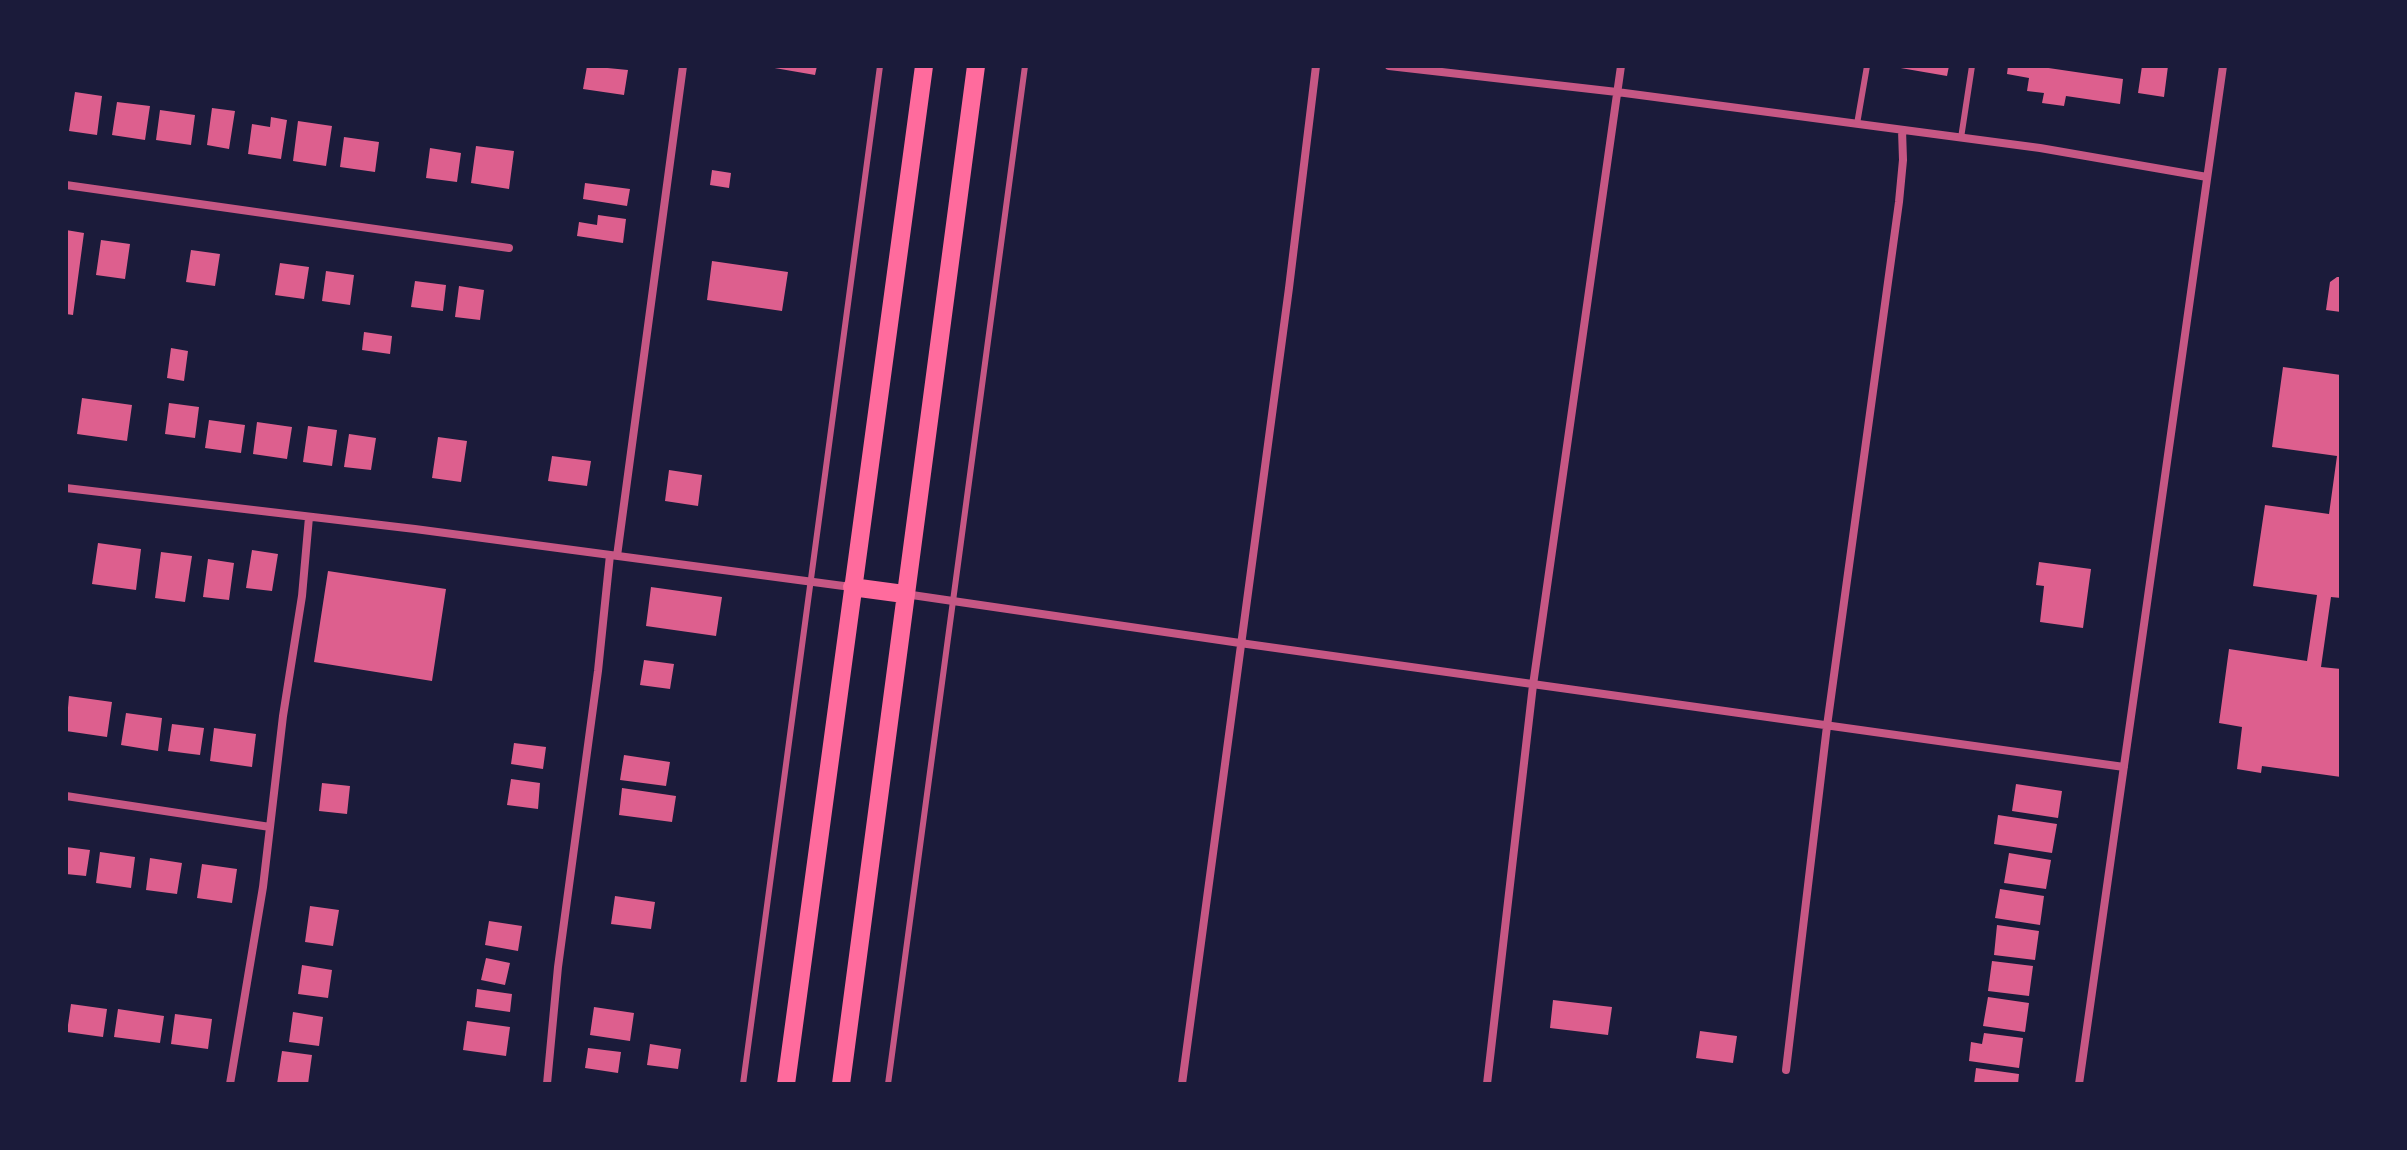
<!DOCTYPE html>
<html>
<head>
<meta charset="utf-8">
<style>
  body { margin:0 }
  #map { position:relative; width:2407px; height:1150px; overflow:hidden; background:#1b1b3a; font-family:"Asap Condensed",sans-serif }
  canvas { display:block }
  .frame { position:absolute; inset:0; border:68px solid #1b1b3a; pointer-events:none }
</style>
</head>
<body>
<div id="map">
<canvas width="2407" height="1150"></canvas>
<div class="frame"></div>
</div>
<script>
const ctx = document.querySelector('canvas').getContext('2d');
ctx.lineJoin = 'round';
function fill(path, color) { ctx.fillStyle = color; ctx.fill(path, 'evenodd'); }
const toPath = rows => new Path2D(rows.map(r => 'M' + r).join(''));
function trace(path, color, width, dash) { ctx.strokeStyle = color; ctx.lineWidth = width; ctx.lineCap = dash ? 'butt' : 'round'; ctx.setLineDash(dash || []); ctx.stroke(path); }
fill(toPath([
  [587,66,628,70,624,95,583,89],
  [763,66,817,66,815,75],
  [1889,66,1949,66,1947,76],
  [2008,66,2035,66,2123,79,2120,104,2066,96,2064,106,2042,103,2044,93,2027,91,2029,78,2007,74],
  [2142,66,2168,66,2164,97,2138,93],
  [75,92,102,96,97,135,69,131],
  [117,102,150,106,145,140,112,135],
  [212,108,235,111,229,149,207,145],
  [160,110,195,115,191,145,156,140],
  [271,117,287,120,281,159,248,154,252,124,270,127],
  [298,121,332,126,326,166,293,161],
  [344,137,379,142,375,172,340,167],
  [476,146,514,151,509,189,471,183],
  [430,148,461,153,457,182,426,178],
  [712,170,731,173,729,188,710,185],
  [585,183,630,189,627,206,583,199],
  [598,215,626,219,623,243,577,236,579,222,597,225],
  [66,230,84,233,73,315,66,314],
  [101,240,130,244,125,279,96,275],
  [191,250,220,254,215,286,186,282],
  [712,261,788,272,782,311,707,300],
  [280,263,309,267,304,299,275,295],
  [326,271,354,275,350,305,322,301],
  [2337,277,2341,277,2341,312,2326,310,2330,282],
  [415,281,446,285,443,311,411,307],
  [459,286,484,290,480,320,455,317],
  [364,332,392,336,390,354,362,350],
  [171,348,188,351,184,381,167,378],
  [2283,367,2341,375,2341,598,2331,597,2321,667,2341,669,2341,777,2262,766,2261,773,2237,769,2242,727,2219,723,2229,649,2307,661,2317,595,2253,586,2265,505,2329,514,2337,456,2272,447],
  [82,398,132,405,127,441,77,434],
  [169,403,199,407,195,438,165,434],
  [209,420,245,425,241,453,205,448],
  [257,422,292,427,287,459,253,454],
  [308,426,337,430,332,466,303,462],
  [349,434,376,438,371,470,344,467],
  [438,437,467,441,461,482,432,478],
  [552,456,591,461,587,486,548,481],
  [669,470,702,475,698,506,665,501],
  [98,543,141,549,136,590,92,584],
  [252,550,278,554,272,591,246,588],
  [161,552,192,556,185,602,155,598],
  [208,559,234,563,229,600,203,597],
  [2039,562,2091,569,2083,628,2040,622,2044,586,2036,585],
  [328,571,446,589,432,681,314,662],
  [651,587,722,597,716,636,646,626],
  [644,660,674,664,670,689,640,685],
  [69,696,112,702,107,737,66,731],
  [126,713,162,718,158,751,121,745],
  [172,724,204,728,200,755,168,751],
  [214,728,256,734,252,767,210,761],
  [514,743,546,747,543,769,511,764],
  [624,755,670,762,666,786,620,780],
  [511,779,540,783,538,809,507,805],
  [322,783,350,786,347,814,319,811],
  [2016,784,2062,791,2058,818,2012,811],
  [622,788,676,796,672,822,619,815],
  [1998,815,2057,824,2052,853,1994,844],
  [66,847,90,850,86,876,66,874],
  [100,852,135,857,131,888,96,883],
  [2009,853,2051,860,2046,889,2004,883],
  [150,858,182,863,177,894,146,890],
  [202,864,237,869,232,903,197,898],
  [2000,889,2044,896,2040,925,1995,918],
  [615,896,655,902,651,929,611,924],
  [310,906,339,910,333,946,305,942],
  [489,921,522,926,518,951,485,945],
  [1997,925,2039,931,2035,960,1994,955],
  [486,958,510,963,505,985,481,980],
  [1992,961,2033,966,2029,996,1988,991],
  [302,965,332,970,328,998,298,994],
  [477,989,512,994,510,1012,475,1007],
  [1988,997,2029,1003,2025,1032,1983,1026],
  [1553,1000,1612,1007,1608,1035,1550,1028],
  [71,1004,107,1009,103,1037,67,1032],
  [594,1007,634,1013,630,1041,590,1035],
  [118,1009,164,1016,160,1043,114,1037],
  [293,1012,323,1017,319,1046,289,1042],
  [175,1014,212,1019,208,1049,171,1044],
  [467,1021,510,1027,506,1056,463,1050],
  [1700,1031,1737,1036,1733,1063,1696,1058],
  [1984,1033,2023,1038,2019,1068,1969,1061,1971,1042,1982,1044],
  [650,1044,681,1049,678,1069,647,1065],
  [588,1048,621,1052,618,1073,585,1068],
  [282,1051,312,1055,308,1084,277,1084],
  [1976,1068,2019,1074,2018,1084,1974,1084]
]), '#dd5f8e');
trace(toPath([
  [1857,124,1867,66],
  [1961,138,1972,66],
  [743,1084,880,66],
  [888,1084,1025,66]
]), '#c65784', 6);
trace(toPath([
  [1389,66,1617,92,2040,148,2207,177],
  [66,185,509,248],
  [66,488,415,529,851,587],
  [617,556,683,66],
  [905,594,1240,643,2124,767],
  [66,796,270,827],
  [1786,1070,1827,726,1899,202,1903,160,1902,130],
  [230,1084,263,887,283,716,302,596,309,517],
  [547,1084,558,967,598,671,610,555],
  [1182,1084,1289,288,1316,66],
  [1487,1084,1533,685,1621,66],
  [2079,1084,2223,66]
]), '#c65784', 8);
trace(toPath([
  [852,587,904,594],
  [786,1084,924,66],
  [841,1084,976,66]
]), '#ff6b9d', 18);
</script>
</body>
</html>
